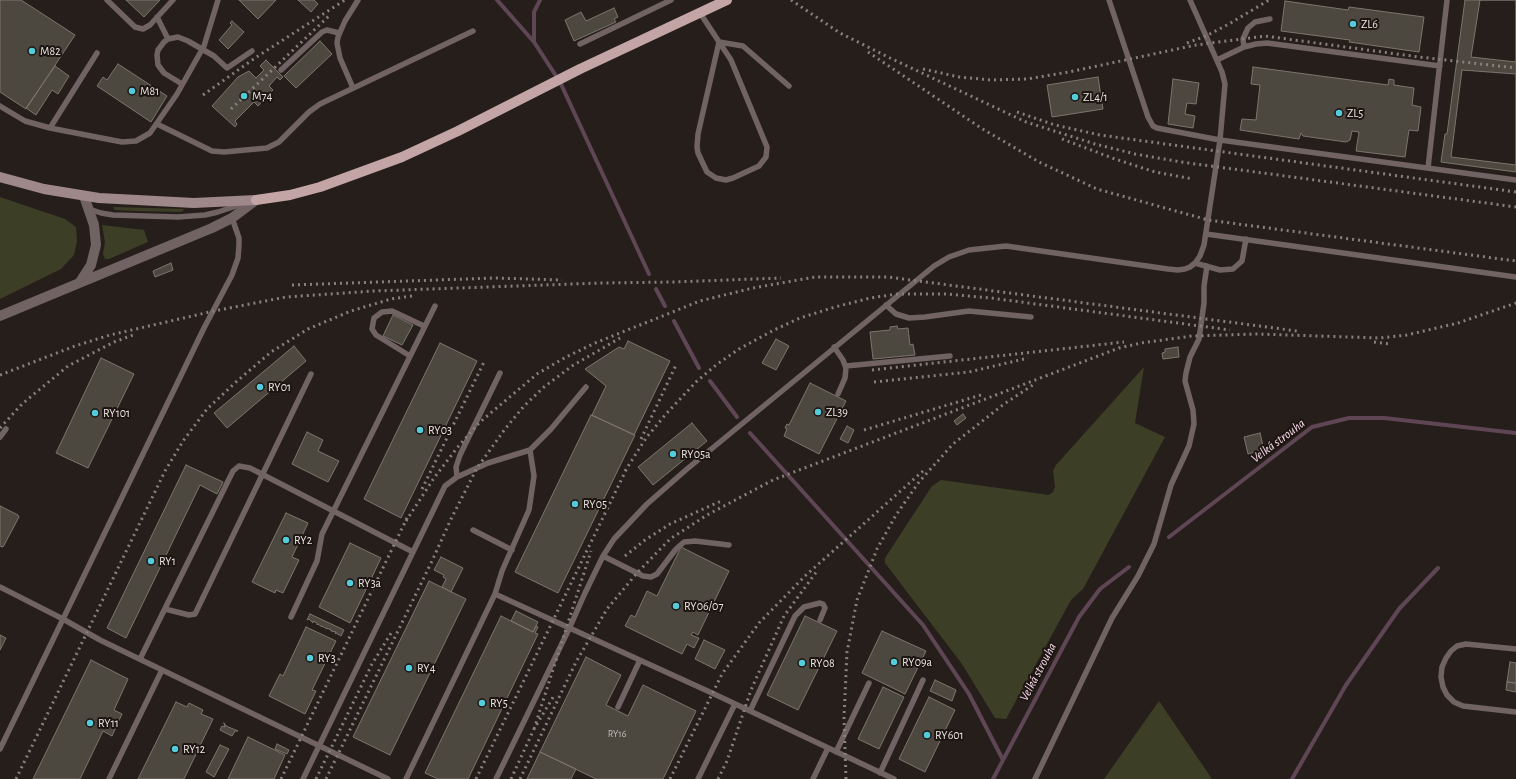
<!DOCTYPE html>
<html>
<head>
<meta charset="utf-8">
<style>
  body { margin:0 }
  canvas { display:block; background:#261e1a }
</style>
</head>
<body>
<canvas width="1516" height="779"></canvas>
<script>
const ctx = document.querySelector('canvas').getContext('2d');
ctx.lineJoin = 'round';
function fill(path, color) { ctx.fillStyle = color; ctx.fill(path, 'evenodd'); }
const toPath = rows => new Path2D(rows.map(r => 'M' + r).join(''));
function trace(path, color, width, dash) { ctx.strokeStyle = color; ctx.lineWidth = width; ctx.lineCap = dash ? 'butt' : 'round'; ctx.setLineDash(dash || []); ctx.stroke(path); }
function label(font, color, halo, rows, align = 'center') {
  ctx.font = font + ' "Alegreya Sans",sans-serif'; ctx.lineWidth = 4; ctx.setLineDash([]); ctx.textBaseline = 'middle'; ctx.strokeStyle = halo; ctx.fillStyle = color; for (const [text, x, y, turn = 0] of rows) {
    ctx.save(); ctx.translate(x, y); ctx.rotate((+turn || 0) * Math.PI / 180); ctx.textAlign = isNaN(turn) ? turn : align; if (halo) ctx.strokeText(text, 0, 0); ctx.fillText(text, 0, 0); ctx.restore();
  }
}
fill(toPath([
  [0,197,65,219,76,227,77,241,74,255,61,269,0,299],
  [113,207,115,207,184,209,182,212,137,211,116,210,114,209],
  [102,225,144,230,148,242,109,259,105,259,103,254,105,242],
  [1144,367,1135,423,1165,437,1083,589,1071,600,1006,719,995,718,962,664,885,563,885,558,932,486,941,480,1049,495,1053,492,1055,487,1053,471,1056,465],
  [1159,701,1212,779,1104,779]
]), '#3c3e26');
trace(toPath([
  [497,0,534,42,560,82,649,274],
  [534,42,534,12,540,0],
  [656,289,665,306],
  [674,321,699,368],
  [710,381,737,417],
  [750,433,923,625,969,694,1003,760],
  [1169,537,1312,427,1349,418,1384,418,1516,433],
  [993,779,1079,617,1100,589,1129,567],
  [1292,779,1346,685,1399,609,1438,568]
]), '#5f4655', 4);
const building = toPath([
  [0,0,21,0,75,35,26,109,0,92,0,0],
  [126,0,160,0,144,17,126,0],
  [239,0,276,0,258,19,239,0],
  [298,0,314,0,318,4,311,12,298,0],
  [1465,0,1516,0,1516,172,1441,162,1445,134,1447,134,1465,0],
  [1480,0,1516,0,1516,62,1471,57,1480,0],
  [1285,1,1348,10,1349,7,1424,17,1419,52,1349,42,1350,40,1281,31,1285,1],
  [614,8,618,17,614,19,616,22,574,41,565,20,581,12,586,21,614,8],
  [232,21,244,32,228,49,219,40,232,25,230,23,232,21],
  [320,41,332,54,296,88,284,76,320,41],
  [266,60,283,77,280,80,277,77,269,86,273,90,258,106,254,102,235,121,237,124,235,127,212,106,238,77,249,71,256,78,264,70,260,66,266,60],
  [118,64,167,96,151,122,97,86,103,77,107,80,118,64],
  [55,66,69,76,58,94,52,90,36,115,26,108,55,66],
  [1253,67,1388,85,1389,79,1394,80,1394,85,1414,88,1412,105,1421,107,1418,131,1409,130,1405,157,1356,151,1359,132,1352,131,1350,140,1346,142,1303,136,1301,133,1299,139,1240,130,1242,119,1256,120,1260,85,1251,84,1253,67],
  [1462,70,1516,74,1516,165,1451,157,1462,70],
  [1098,77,1103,109,1052,117,1047,85,1098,77],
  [1173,79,1199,83,1196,104,1187,103,1185,114,1195,116,1193,128,1168,124,1173,79],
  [171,263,173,270,155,277,153,271,171,263],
  [393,315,413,325,402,345,383,336,393,315],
  [897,326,898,329,908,328,910,345,913,344,915,355,873,359,870,332,890,330,890,327,897,326],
  [776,339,789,346,776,370,762,363,776,339],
  [628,341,670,361,634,435,592,415,606,386,585,369,619,347,624,349,628,341],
  [440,343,477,361,401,518,364,499,440,343],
  [294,346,306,361,227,428,214,413,294,346],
  [1178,347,1179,357,1163,359,1162,353,1165,352,1165,349,1178,347],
  [101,358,134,374,88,468,56,453,101,358],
  [810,383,846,401,819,454,784,436,787,429,785,428,787,424,789,425,810,383],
  [963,414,966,418,957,425,954,421,963,414],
  [591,415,635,435,558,593,515,572,591,415],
  [692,423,707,441,653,485,638,467,692,423],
  [847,426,854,430,848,443,840,439,847,426],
  [307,432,323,440,318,451,339,461,328,482,292,464,307,432],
  [1260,433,1264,450,1248,454,1244,437,1260,433],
  [186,465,223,482,217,494,200,485,126,638,107,628,186,465],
  [0,506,18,515,19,517,3,547,0,546,0,506],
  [286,513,308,523,292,557,299,560,283,593,276,590,275,593,252,582,286,513],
  [350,543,381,558,350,623,319,607,350,543],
  [681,547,729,571,698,635,693,632,691,635,699,638,694,648,687,644,682,654,625,626,631,615,635,617,647,591,657,596,681,547],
  [441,557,463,568,451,592,442,587,446,579,443,577,444,575,434,570,441,557],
  [429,581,466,599,390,755,353,737,429,581],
  [516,611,538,622,533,632,511,621,516,611],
  [310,614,344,630,341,636,336,633,335,634,336,632,331,631,331,630,327,628,327,629,322,626,322,627,318,624,317,625,317,623,313,621,313,623,309,619,307,620,310,614],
  [501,616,533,632,536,626,538,627,535,633,538,634,468,779,438,779,425,773,501,616],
  [805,616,837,631,798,710,767,695,805,616],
  [306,627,336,641,312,690,316,691,305,714,269,696,280,674,283,676,306,627],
  [882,631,926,651,905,694,862,673,882,631],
  [0,635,6,638,0,650,0,635],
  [704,640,725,650,715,669,695,659,704,640],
  [586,657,621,675,606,705,628,716,643,685,696,711,663,779,596,779,540,752,586,657],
  [91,660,128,679,114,710,122,714,112,736,103,731,80,779,33,779,91,660],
  [1510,662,1516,663,1516,683,1507,682,1510,662],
  [935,680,956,690,952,701,930,691,935,680],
  [1507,682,1516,683,1516,692,1506,690,1507,682],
  [883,687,904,697,879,749,858,739,883,687],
  [929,697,955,710,925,772,899,759,929,697],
  [176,702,187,707,189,703,203,710,201,714,213,719,184,779,138,779,176,702],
  [224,723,226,726,238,731,235,731,232,736,220,730,222,726,225,727,224,723],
  [248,737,285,755,274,779,228,779,248,737],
  [277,744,289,750,287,754,275,749,277,744],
  [220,745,229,749,214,777,206,772,220,745],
  [540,752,576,769,571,779,527,779,540,752]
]);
fill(building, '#4c473f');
trace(building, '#7b756d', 1);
trace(toPath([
  [107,0,135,27,143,29,150,25,173,0],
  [1109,0,1148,117,1153,126,1157,128,1220,140,1516,180],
  [700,13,731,60,767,147,766,157,759,166,733,178,726,180,716,178,707,172,698,153,697,147,698,134,719,42],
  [157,17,168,39],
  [719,42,743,46,789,86],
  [580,44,671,0],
  [1244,47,1243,39,1248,28,1255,22,1270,19],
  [1217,60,1244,47,1256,44,1267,43,1440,66],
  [281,70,322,32,327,30,339,33],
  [182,84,164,73,158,65,157,55,158,50,164,42,168,39,178,37,188,41,214,56,227,68,252,51],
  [353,88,340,58,337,43,338,37,345,21,358,0],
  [0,106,25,121,50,128,97,53],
  [157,124,212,151,224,152,267,148,279,142,309,112,320,104,473,31],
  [50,128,122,142,136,141,150,133,177,94,204,46,218,0],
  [1428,168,1447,0],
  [89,209,101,213,113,215,178,217,205,215,218,212,242,204],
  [1206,234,1516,277],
  [1195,263,1220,270,1233,269,1242,261,1246,239],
  [886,305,896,314,909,318,925,317,969,311,1031,317],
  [834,347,843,360,846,368,845,378,838,394],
  [410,356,376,335,372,329,374,318,382,312,392,311,424,326],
  [846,366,950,356],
  [0,437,6,429],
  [530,450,534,476,529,510,502,571,495,594,712,693,894,779],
  [457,477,456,467,460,455,500,373],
  [473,530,512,550],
  [603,556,643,576,651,577,657,574,676,549,684,542,695,541,729,545],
  [0,587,63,619,100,640,388,779],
  [165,609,189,615,195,614,196,612,311,374],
  [291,617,317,561,322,534,435,306],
  [1516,649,1466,644,1457,646,1451,651,1446,658,1442,667,1441,677,1443,687,1447,695,1454,702,1463,706,1516,712],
  [140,659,233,471,239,466,250,468,413,552],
  [618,707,640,660],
  [750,711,795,616,804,607,820,603,823,604,825,608,820,620],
  [0,749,204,328,232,275,238,258,239,245,239,238,232,218],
  [836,752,869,683],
  [880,773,923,680],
  [109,779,162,670],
  [303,779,445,486,457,477,488,463,530,450,551,429,586,387],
  [406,779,495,594],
  [496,779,569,629,585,593,603,556,614,539,647,504,687,469,934,266,949,257,969,250,1006,246,1168,269,1178,270,1185,269,1190,267,1195,263,1200,256,1204,245,1220,140,1225,84,1222,72,1190,0],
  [698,779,735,704],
  [813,779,828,748],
  [1035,779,1112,618,1138,576,1154,544,1171,485,1189,446,1194,424,1193,410,1185,381,1186,373,1190,357,1199,339,1204,303,1204,286,1207,266]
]), '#716263', 5.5);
trace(toPath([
  [80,282,91,265,96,245,94,225,84,196],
  [0,316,212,228,232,218,256,200]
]), '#716263', 10);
trace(toPath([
  [0,177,44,189,99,198,194,203,256,200]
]), '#9f8889', 10);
trace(toPath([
  [256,200,290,195,320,187,402,157,458,131,580,69,727,0]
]), '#c3a5a6', 10);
trace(toPath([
  [791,0,840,33,890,58,1026,122,1095,144,1135,154,1181,162,1516,207],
  [1187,43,1206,36,1229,24,1269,0],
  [868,52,981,128,1039,162,1097,189,1208,220,1516,261],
  [923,69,959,77,991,80,1027,79,1069,72,1196,45,1265,36,1419,57,1516,68],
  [203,95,255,58,345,0],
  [231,109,331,14],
  [1017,112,1055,125,1100,135,1516,192],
  [1062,139,1115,159,1155,172,1193,179],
  [292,285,495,278,562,280],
  [1374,342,1391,344],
  [872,370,1124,342],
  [0,375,75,346,110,335,214,311,286,297,374,291,601,283,674,282,781,278],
  [874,382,969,372,1028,358],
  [0,428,22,404,68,366,114,342,136,334],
  [864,430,981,395],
  [641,439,676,365],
  [625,471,646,438,666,414,696,382,716,365,739,349,774,330,800,318,835,307,870,298,898,294,946,294,991,298,1230,330],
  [422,489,485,360],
  [406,521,434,478,457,448,480,422,537,374,566,357,595,343,700,301,753,288,815,277,888,277,1297,331],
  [625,556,645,540,670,524,721,501],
  [534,729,591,551],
  [16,779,165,471,183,441,207,409,236,382,271,352,308,329,351,311,391,299,412,296],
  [281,779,408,516],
  [316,779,372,664,393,630],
  [326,779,432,561,451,519,477,468,505,429,524,406,544,387,572,366,620,338],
  [476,779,628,466],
  [511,779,534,729,555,694],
  [520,779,576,662,607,609,637,573,670,539,707,515,773,480,1119,348,1141,343,1192,336,1257,334,1380,338,1407,335,1458,323,1516,303],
  [670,779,722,674,759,623,805,576,923,471],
  [718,779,727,761,751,690,784,616,817,571],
  [846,779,844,718,847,652,857,600,877,549,896,515,919,482,953,444,1004,404,1036,383]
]), '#87807d', 3, [2, 4]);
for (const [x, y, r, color] of [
  [1353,24,4,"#53cbdb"],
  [32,51,4,"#53cbdb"],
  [132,91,4,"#53cbdb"],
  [244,96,4,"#53cbdb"],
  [1075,97,4,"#53cbdb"],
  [1339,113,4,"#53cbdb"],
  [260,387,4,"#53cbdb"],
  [818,412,4,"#53cbdb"],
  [95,413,4,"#53cbdb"],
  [420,430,4,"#53cbdb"],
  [673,454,4,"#53cbdb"],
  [575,504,4,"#53cbdb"],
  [286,540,4,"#53cbdb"],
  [151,561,4,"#53cbdb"],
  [350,583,4,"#53cbdb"],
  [676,606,4,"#53cbdb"],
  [310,658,4,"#53cbdb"],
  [894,662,4,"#53cbdb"],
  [802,663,4,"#53cbdb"],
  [409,668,4,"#53cbdb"],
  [482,703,4,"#53cbdb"],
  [90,723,4,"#53cbdb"],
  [927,735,4,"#53cbdb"],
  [175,749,4,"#53cbdb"]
]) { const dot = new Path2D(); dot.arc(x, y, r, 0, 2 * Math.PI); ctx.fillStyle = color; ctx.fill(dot); trace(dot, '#1c1511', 1.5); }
label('10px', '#c2bcb8', null, [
  ["RY16",617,734]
]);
label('12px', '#e9e3e1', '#1c1511', [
  ["ZL6",1361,24],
  ["M82",40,51],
  ["M81",140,91],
  ["M74",252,96],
  ["ZL4/1",1083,97],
  ["ZL5",1347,113],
  ["RY01",268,387],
  ["ZL39",826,412],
  ["RY101",103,413],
  ["RY03",428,430],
  ["RY05a",681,454],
  ["RY05",583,504],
  ["RY2",294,540],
  ["RY1",159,561],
  ["RY3a",358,583],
  ["RY06/07",684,606],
  ["RY3",318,658],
  ["RY09a",902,662],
  ["RY08",810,663],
  ["RY4",417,668],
  ["RY5",490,703],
  ["RY11",98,723],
  ["RY601",935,735],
  ["RY12",183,749]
], 'left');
label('italic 13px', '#fadaec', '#1c1511', [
  ["Velká strouha",1278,441,-37],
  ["Velká strouha",1038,672,-62]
]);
</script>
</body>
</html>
